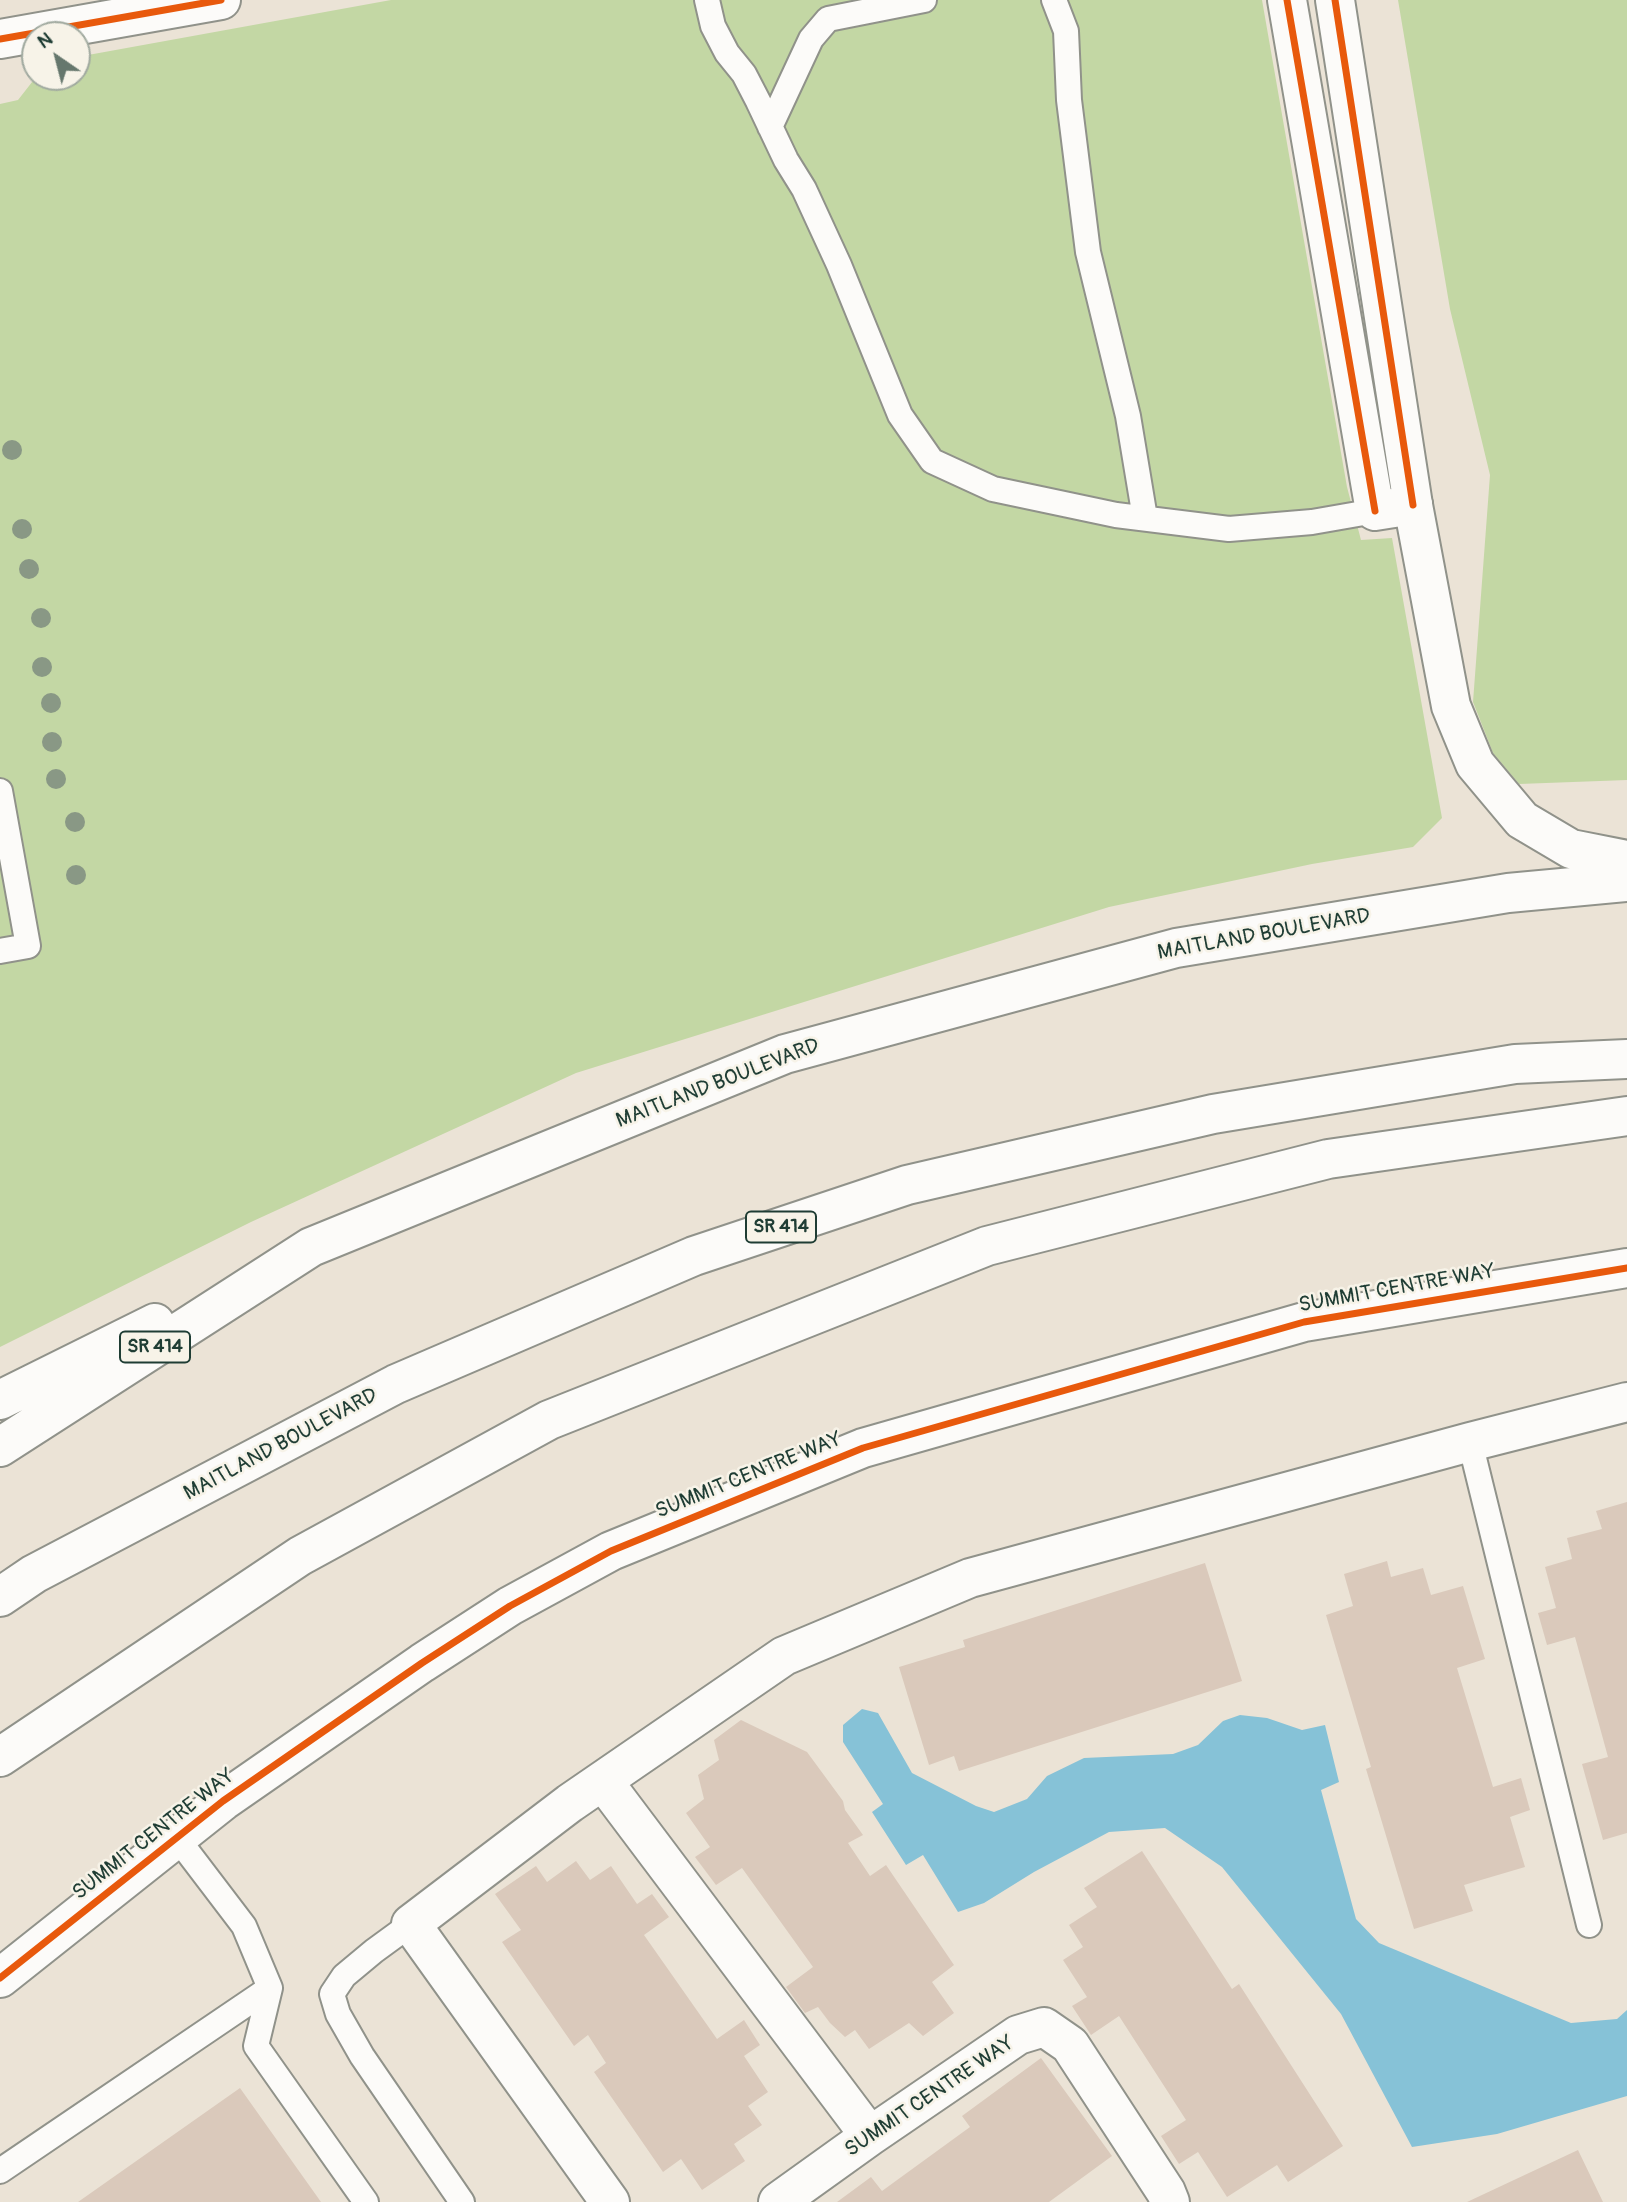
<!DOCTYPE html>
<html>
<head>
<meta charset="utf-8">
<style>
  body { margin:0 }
  #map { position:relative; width:1627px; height:2202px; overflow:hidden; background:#ebe3d6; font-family:Pangolin,sans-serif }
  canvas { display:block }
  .north { position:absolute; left:21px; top:21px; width:70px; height:70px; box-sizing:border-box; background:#f7f3e8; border:2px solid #a1aaa0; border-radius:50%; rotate:325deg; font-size:19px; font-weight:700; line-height:28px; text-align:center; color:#1f3d34 }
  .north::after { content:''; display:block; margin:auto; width:24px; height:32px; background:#66776d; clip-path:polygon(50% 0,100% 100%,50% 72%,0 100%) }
</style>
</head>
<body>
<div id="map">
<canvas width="1627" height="2202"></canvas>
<div class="north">N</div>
</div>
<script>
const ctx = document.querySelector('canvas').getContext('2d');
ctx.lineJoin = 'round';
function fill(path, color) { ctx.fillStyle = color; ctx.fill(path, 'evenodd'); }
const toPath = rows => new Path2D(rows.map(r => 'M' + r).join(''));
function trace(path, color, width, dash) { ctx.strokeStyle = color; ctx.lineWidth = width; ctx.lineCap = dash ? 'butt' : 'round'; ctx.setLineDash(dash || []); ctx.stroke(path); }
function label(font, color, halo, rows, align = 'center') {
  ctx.font = font + ' Pangolin,sans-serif'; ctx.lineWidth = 5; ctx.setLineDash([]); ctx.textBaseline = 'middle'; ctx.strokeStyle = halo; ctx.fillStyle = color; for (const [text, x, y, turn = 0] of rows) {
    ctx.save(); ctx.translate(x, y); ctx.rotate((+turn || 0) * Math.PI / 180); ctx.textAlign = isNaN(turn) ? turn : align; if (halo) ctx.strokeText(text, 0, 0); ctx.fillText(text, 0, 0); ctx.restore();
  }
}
fill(toPath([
  [391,0,1262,0,1347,487,1361,540,1392,538,1442,818,1413,847,1312,864,1109,907,576,1073,251,1222,0,1347,0,104,18,100,36,77,77,77,77,57],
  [1398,0,1627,0,1627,780,1519,784,1493,753,1473,702,1490,475,1450,309]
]), '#c3d7a4');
fill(toPath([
  [862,1709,878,1713,912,1773,976,1806,994,1812,1027,1799,1047,1776,1084,1758,1173,1754,1198,1745,1223,1721,1240,1715,1267,1718,1302,1730,1325,1725,1339,1782,1321,1790,1356,1919,1379,1943,1571,2023,1617,2019,1627,2010,1627,2096,1497,2134,1412,2147,1341,2014,1222,1867,1165,1828,1109,1832,1034,1872,984,1903,958,1912,923,1855,906,1865,872,1812,883,1804,843,1742,843,1725]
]), '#86c2d7');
fill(toPath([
  [1627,1502,1627,1833,1603,1840,1582,1764,1608,1757,1575,1637,1547,1645,1538,1613,1556,1608,1545,1567,1572,1559,1567,1538,1602,1529,1596,1511],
  [1387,1561,1391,1577,1423,1568,1431,1595,1463,1586,1485,1659,1457,1668,1493,1787,1521,1778,1530,1810,1510,1817,1525,1867,1464,1885,1473,1911,1414,1929,1366,1769,1371,1767,1326,1615,1353,1606,1344,1574],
  [1205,1563,1242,1681,959,1771,954,1756,929,1765,899,1667,965,1647,963,1640],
  [741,1720,807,1752,843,1801,845,1810,863,1835,848,1843,870,1876,886,1865,954,1965,932,1982,954,2013,923,2036,909,2023,869,2049,855,2030,845,2037,830,2023,818,2007,805,2013,786,1987,813,1967,742,1868,716,1885,695,1857,710,1847,686,1813,704,1799,698,1775,719,1760,714,1740],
  [1142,1851,1232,1989,1239,1984,1343,2146,1288,2182,1277,2165,1227,2197,1198,2152,1179,2164,1161,2136,1186,2120,1119,2016,1091,2035,1072,2006,1087,1997,1063,1960,1083,1947,1069,1925,1097,1907,1084,1888],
  [576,1861,590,1880,611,1866,637,1904,652,1894,669,1917,644,1935,717,2039,744,2020,760,2045,744,2056,768,2092,748,2106,762,2125,734,2144,745,2161,702,2190,681,2159,663,2172,594,2072,606,2063,588,2035,574,2046,502,1942,521,1930,495,1894,536,1866,547,1882],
  [1041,2058,1112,2156,1049,2202,837,2202,871,2177,882,2191,970,2127,962,2116],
  [240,2088,321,2202,78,2202],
  [1578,2150,1603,2202,1467,2202]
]), '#dac9bb');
const service = toPath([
  [707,0,713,26,727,53,744,74,758,101,786,160,804,189,839,265,900,415,932,461,993,489,1116,515,1229,529,1312,522,1375,511],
  [1054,0,1066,31,1069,100,1088,252,1128,416,1145,518],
  [770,127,811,39,828,19,924,0],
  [0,791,28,946,0,951],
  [1470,1442,1589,1925],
  [177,1838,244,1926,270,1988,256,2046,366,2202],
  [411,1924,374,1951,344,1976,332,1994,338,2014,362,2056,462,2202],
  [0,2171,270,1988]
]);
const minor = toPath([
  [1287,0,1375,511,1413,505],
  [603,1781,870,2136],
  [0,1978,223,1801,422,1663,510,1606,611,1551,863,1448,1304,1322,1627,1268],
  [610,2202,411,1924,570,1803,784,1656,970,1578,1470,1442,1627,1402],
  [778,2202,870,2136,1018,2035,1044,2027,1070,2045,1166,2192,1170,2202]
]);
const tertiary = toPath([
  [1335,0,1413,505],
  [0,39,221,0]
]);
const motorway = toPath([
  [1413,505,1451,706,1475,764,1522,820,1571,849,1627,860],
  [0,1400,155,1323],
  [0,1447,311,1247,785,1054,1176,948,1508,893,1627,882],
  [0,1597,34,1574,396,1384,694,1256,907,1185,1213,1114,1515,1064,1627,1059],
  [0,1757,300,1556,549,1420,987,1246,1328,1159,1627,1116]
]);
trace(service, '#90928a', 28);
trace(minor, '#90928a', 42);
trace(tertiary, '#90928a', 42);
trace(motorway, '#90928a', 42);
trace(service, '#fcfbf9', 24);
trace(minor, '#fcfbf9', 38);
trace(tertiary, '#fcfbf9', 38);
trace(motorway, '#fcfbf9', 38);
trace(toPath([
  [1287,0,1375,511],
  [1335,0,1413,505],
  [0,39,221,0],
  [0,1978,223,1801,422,1663,510,1606,611,1551,863,1448,1304,1322,1627,1268]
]), '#e8590c', 7);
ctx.fillStyle = '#899885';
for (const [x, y] of [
  [12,450],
  [22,529],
  [29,569],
  [41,618],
  [42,667],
  [51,703],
  [52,742],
  [56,779],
  [75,822],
  [76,875]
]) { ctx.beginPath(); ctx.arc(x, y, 10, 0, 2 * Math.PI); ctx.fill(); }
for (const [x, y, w] of [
  [781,1227,70],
  [155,1347,70]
]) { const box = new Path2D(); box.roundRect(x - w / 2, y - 15.5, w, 31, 5); ctx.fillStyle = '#f7f3e8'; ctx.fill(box); trace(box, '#1f3d34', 2); }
label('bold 19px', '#1f3d34', null, [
  ["SR 414",781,1227],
  ["SR 414",155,1347]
]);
label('21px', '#1f3d34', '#f7f3e8', [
  ["MAITLAND BOULEVARD",1264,935,-10],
  ["MAITLAND BOULEVARD",718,1084,-21],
  ["SUMMIT CENTRE WAY",1397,1289,-10],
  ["MAITLAND BOULEVARD",281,1445,-28],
  ["SUMMIT CENTRE WAY",749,1476,-22],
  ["SUMMIT CENTRE WAY",154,1835,-38],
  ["SUMMIT CENTRE WAY",930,2097,-34]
]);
</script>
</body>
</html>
